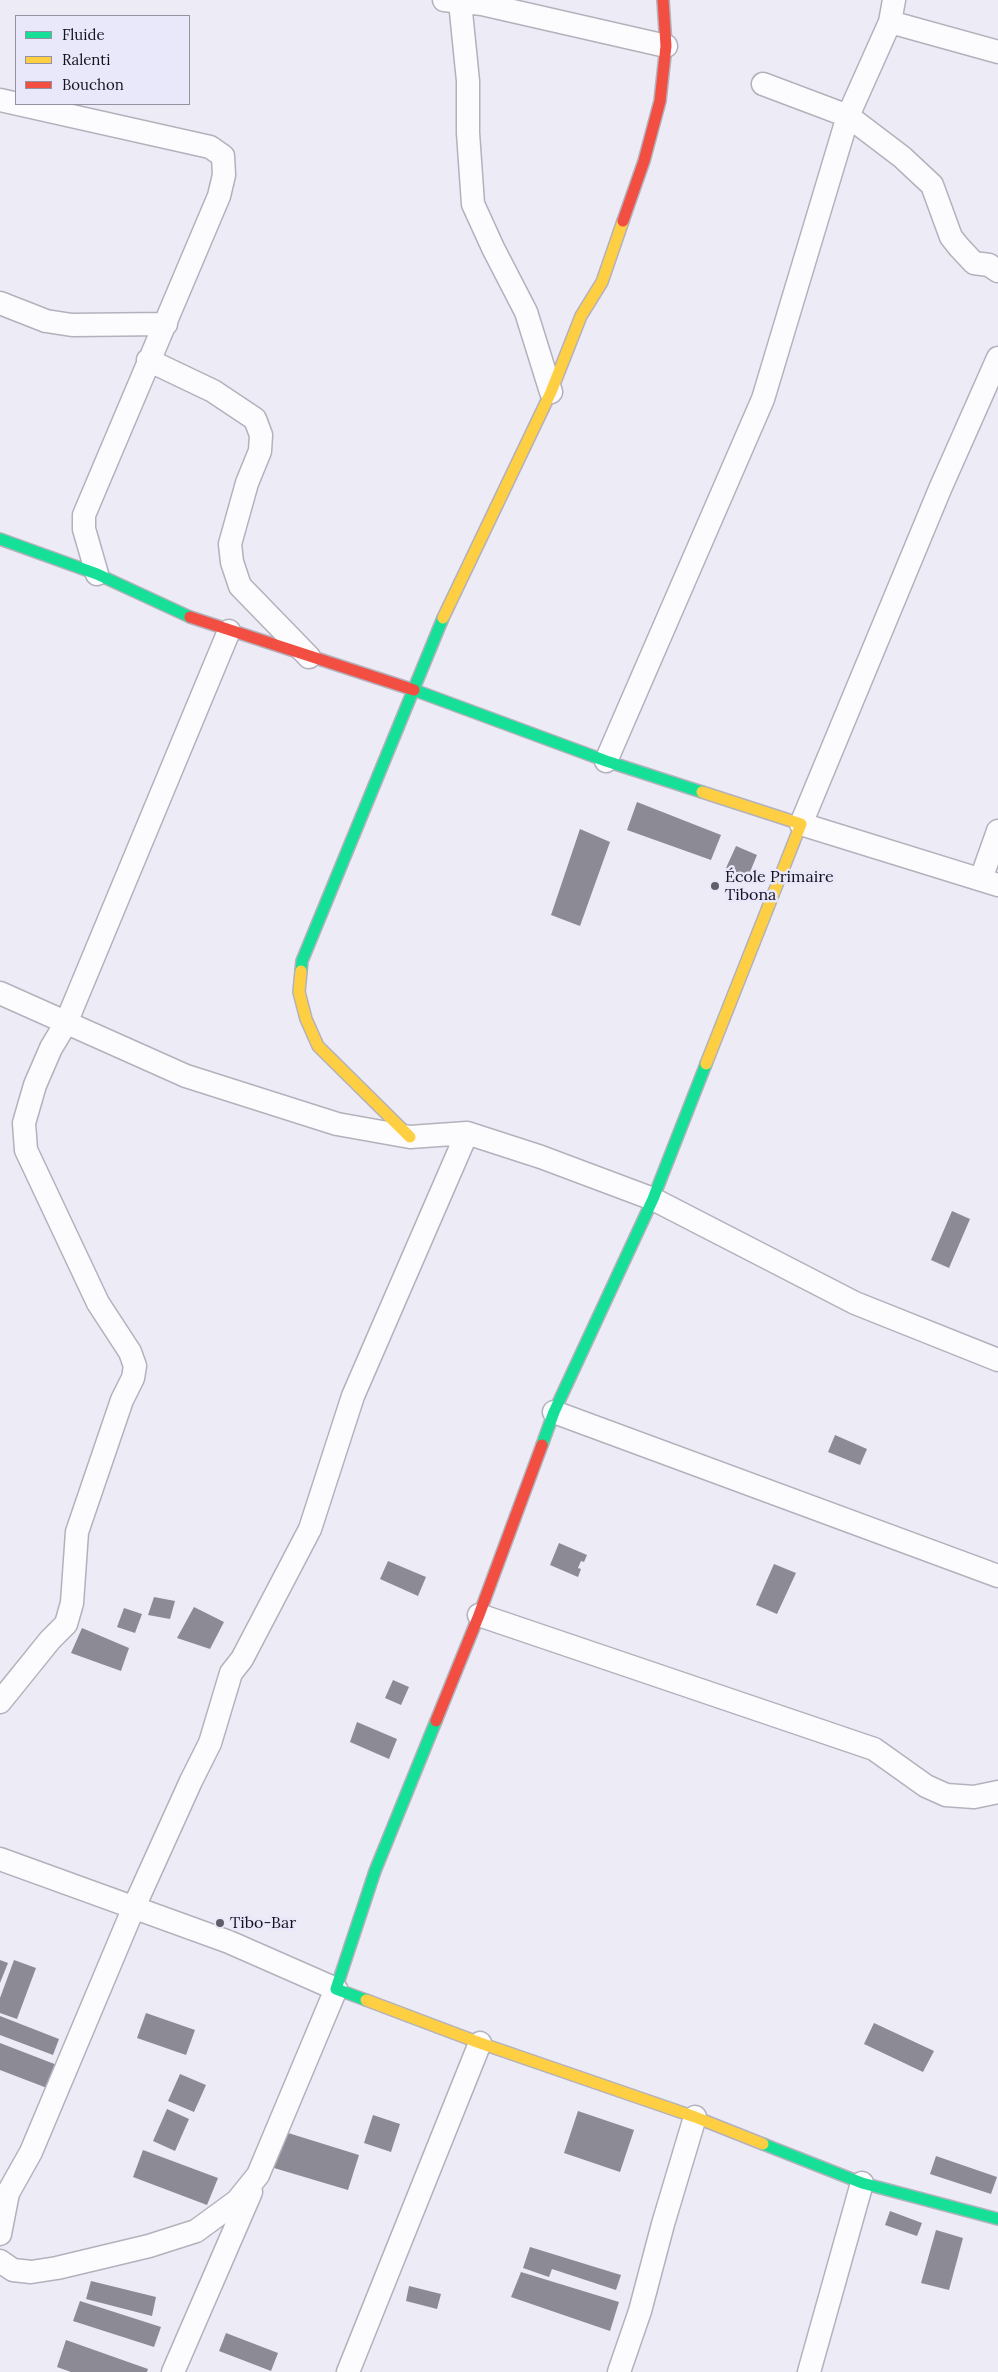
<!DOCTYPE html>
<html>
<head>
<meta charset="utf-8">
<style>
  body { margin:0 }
  #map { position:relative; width:998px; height:2372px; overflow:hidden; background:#ecebf6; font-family:Lora,serif }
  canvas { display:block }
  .legend { position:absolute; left:15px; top:15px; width:175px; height:90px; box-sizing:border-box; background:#e9e7fa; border:1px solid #9492a2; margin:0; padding:6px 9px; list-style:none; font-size:15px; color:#14121d }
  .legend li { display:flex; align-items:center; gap:10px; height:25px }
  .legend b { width:25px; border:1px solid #9492a2 }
</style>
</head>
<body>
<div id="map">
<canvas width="998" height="2372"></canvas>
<ul class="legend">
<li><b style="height:6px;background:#16e098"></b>Fluide</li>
<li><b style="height:6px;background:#ffcf43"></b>Ralenti</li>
<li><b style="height:6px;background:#f24e42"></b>Bouchon</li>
</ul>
</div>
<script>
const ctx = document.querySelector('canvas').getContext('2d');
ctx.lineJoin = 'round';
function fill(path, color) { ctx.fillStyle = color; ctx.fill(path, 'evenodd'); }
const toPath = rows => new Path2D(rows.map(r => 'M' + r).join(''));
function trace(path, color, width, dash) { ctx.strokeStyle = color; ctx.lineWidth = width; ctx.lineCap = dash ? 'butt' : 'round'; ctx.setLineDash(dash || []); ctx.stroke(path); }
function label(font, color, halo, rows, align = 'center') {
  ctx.font = font + ' Lora,serif'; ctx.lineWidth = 5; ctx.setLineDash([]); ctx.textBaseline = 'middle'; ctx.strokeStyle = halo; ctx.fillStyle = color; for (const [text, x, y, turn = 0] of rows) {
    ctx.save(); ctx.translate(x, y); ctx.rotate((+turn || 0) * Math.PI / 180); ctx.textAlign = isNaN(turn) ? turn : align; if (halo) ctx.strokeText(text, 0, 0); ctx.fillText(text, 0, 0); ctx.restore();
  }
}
fill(toPath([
  [637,802,721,835,711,860,627,830],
  [580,829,610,842,580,926,551,915],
  [736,846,757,855,748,877,726,868],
  [952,1211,970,1219,949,1268,931,1260],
  [835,1435,867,1449,860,1465,828,1452],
  [559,1543,587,1555,584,1562,581,1561,578,1568,581,1569,578,1577,550,1565],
  [388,1561,426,1577,418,1596,380,1579],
  [774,1564,796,1573,777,1614,756,1605],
  [154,1597,175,1601,170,1619,148,1615],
  [194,1607,224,1622,210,1649,177,1638],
  [124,1608,142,1614,135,1633,117,1627],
  [82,1628,129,1648,121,1671,71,1653],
  [393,1680,409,1687,401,1705,385,1698],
  [357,1722,397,1739,389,1759,350,1742],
  [0,1960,8,1963,0,1983],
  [14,1960,36,1968,17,2019,0,2013,0,1998],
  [146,2013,195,2030,186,2055,137,2038],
  [0,2016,59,2039,53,2055,0,2035],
  [874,2023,934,2051,923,2072,864,2044],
  [0,2043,57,2065,47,2088,0,2070],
  [180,2074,206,2085,194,2112,168,2101],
  [167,2109,189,2119,175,2151,153,2141],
  [578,2111,634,2130,620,2172,564,2153],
  [373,2115,400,2124,391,2152,364,2143],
  [285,2132,359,2155,348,2190,274,2168],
  [143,2150,218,2178,207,2205,133,2177],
  [936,2156,997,2177,991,2194,930,2174],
  [890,2211,922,2223,917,2236,885,2225],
  [936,2230,963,2238,949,2290,921,2283],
  [530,2247,621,2275,616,2290,552,2269,549,2277,523,2268],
  [521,2272,619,2302,610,2331,511,2297],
  [91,2281,156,2297,152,2316,86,2299],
  [409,2286,441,2294,437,2309,406,2301],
  [80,2301,161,2327,154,2347,73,2321],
  [226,2333,278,2353,271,2371,219,2351],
  [66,2340,148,2369,147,2372,71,2372,57,2367]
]), '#8c8b95');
const street = toPath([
  [444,0,482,4,666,46],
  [460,2,468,81,468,133,473,204,493,248,526,312,551,392],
  [890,22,998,52],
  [763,84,848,116,902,157,932,185,951,237,959,247,974,263,989,265,998,271],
  [0,100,210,147,223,156,224,175,219,196,84,515,84,529,97,574],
  [0,303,46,321,72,325,166,324],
  [998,358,940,489,801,824,998,885],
  [148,360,213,391,255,419,261,435,260,451,247,483,230,544,232,562,240,586,309,657],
  [606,761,763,399,848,116,890,22,894,0],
  [981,879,998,831],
  [0,993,186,1076,337,1124,410,1137,467,1133,541,1157,653,1199,855,1303,998,1360],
  [554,1412,998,1576],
  [479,1615,874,1749,926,1786,946,1795,974,1797,998,1792],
  [0,1702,50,1640,66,1624,72,1603,77,1532,122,1400,133,1378,135,1366,130,1352,98,1303,26,1150,24,1123,35,1085,51,1048,66,1023,229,631],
  [0,1859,229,1942,336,1989,258,2175,237,2201,196,2231,149,2246,57,2268,31,2272,13,2270,0,2261],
  [0,2234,8,2193,31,2152,134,1907,191,1781,210,1743,231,1673,242,1659,310,1529,353,1396,467,1133],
  [173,2372,251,2192],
  [348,2372,480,2043],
  [619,2372,640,2311,663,2224,695,2117],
  [809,2372,862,2183]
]);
const fast = toPath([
  [0,539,97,574,190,617],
  [414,690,606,761,702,792],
  [301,971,302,961,443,618],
  [542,1445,554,1412,653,1199,706,1064],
  [366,2000,336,1989,375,1871,436,1721],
  [763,2144,862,2183,998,2219]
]);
const slow = toPath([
  [443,618,551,392,581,316,602,282,623,221],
  [702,792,801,824,706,1064],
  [301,971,299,992,306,1019,318,1046,410,1137],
  [366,2000,480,2043,695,2117,763,2144]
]);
const jam = toPath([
  [623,221,644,161,660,101,666,46,663,0],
  [190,617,414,690],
  [436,1721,479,1615,542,1445]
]);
trace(street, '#b3b1bc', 25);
trace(fast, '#b3b1bc', 14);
trace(slow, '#b3b1bc', 14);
trace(jam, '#b3b1bc', 14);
trace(street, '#fcfcfe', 22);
trace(fast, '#16e098', 11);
trace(slow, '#ffcf43', 11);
trace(jam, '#f24e42', 11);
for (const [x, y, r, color] of [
  [715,886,5,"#605e69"],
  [220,1923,5,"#605e69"]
]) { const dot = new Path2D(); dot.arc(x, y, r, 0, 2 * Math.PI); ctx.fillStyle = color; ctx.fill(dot); trace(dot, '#e9e7fa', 2); }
label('16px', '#14121d', '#e9e7fa', [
  ["École Primaire",725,877],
  ["Tibona",725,895],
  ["Tibo-Bar",230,1923]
], 'left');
</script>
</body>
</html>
